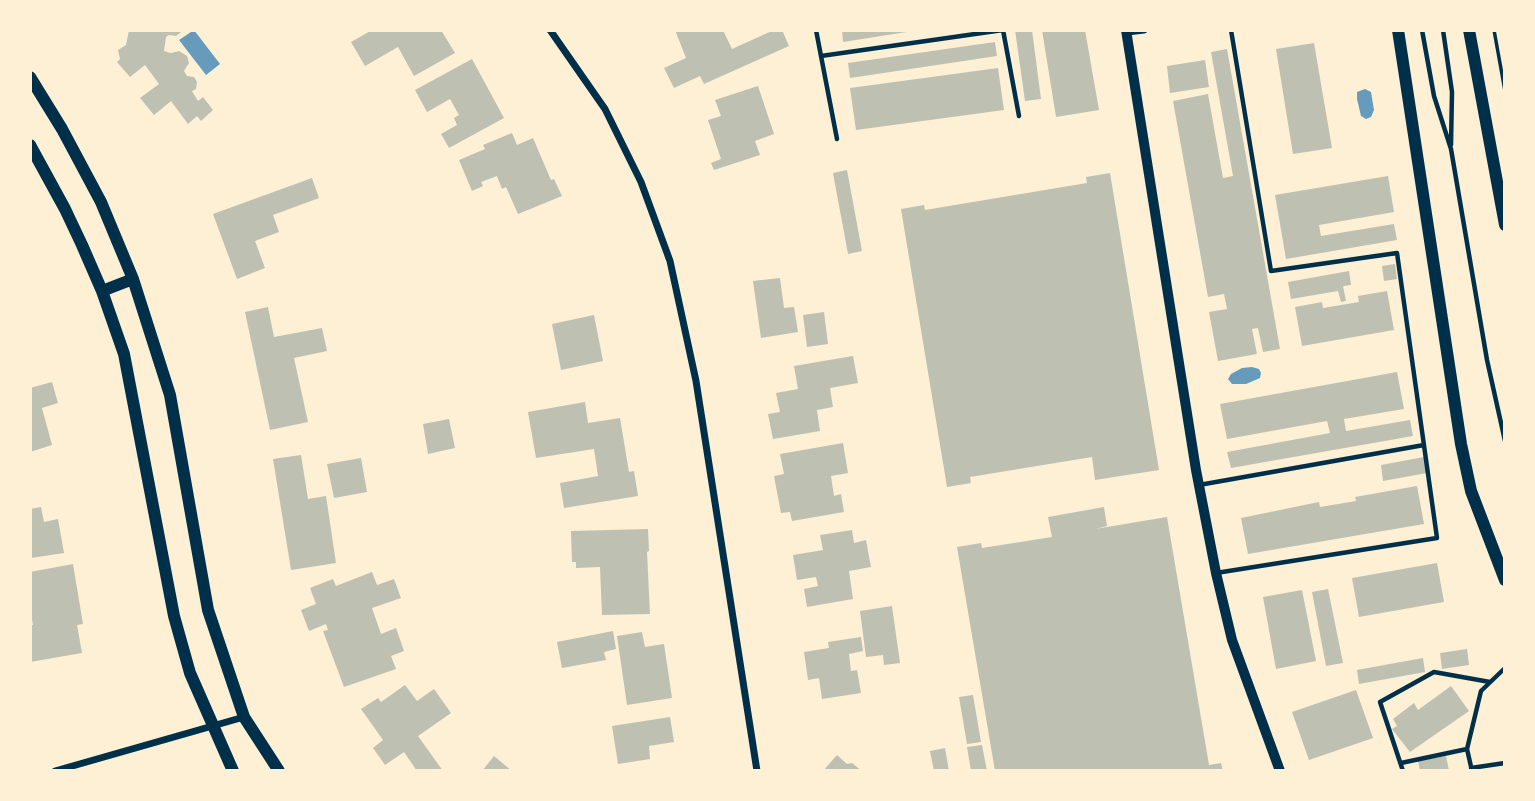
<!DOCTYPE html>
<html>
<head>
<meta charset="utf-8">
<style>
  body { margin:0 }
  #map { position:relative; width:1535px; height:801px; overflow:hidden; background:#fdf0d5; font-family:Spectral,serif }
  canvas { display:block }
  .frame { position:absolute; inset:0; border:32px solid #fdf0d5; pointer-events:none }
</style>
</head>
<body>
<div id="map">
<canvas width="1535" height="801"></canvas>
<div class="frame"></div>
</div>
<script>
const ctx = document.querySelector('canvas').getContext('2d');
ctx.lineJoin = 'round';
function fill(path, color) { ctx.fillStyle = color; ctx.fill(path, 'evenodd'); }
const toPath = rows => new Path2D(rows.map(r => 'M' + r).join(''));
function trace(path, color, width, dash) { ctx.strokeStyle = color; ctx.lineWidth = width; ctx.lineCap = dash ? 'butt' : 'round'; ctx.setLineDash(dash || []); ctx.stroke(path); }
fill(toPath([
  [194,30,220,64,206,75,179,40],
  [1365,89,1371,92,1374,110,1371,117,1366,119,1361,116,1357,99,1357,92],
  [1252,367,1259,369,1261,373,1260,378,1246,384,1232,384,1228,379,1231,374,1242,368]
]), '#669bbc');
fill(toPath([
  [129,30,184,30,176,36,169,35,166,37,164,51,171,53,179,51,187,56,189,63,184,71,187,76,194,77,197,82,196,89,192,91,198,101,203,97,213,110,201,121,197,116,188,124,171,101,154,115,140,98,159,84,145,65,130,77,117,62,120,59,118,50,126,45],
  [372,30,441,30,455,53,414,76,398,47,365,66,351,42],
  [675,30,723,30,732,49,774,30,782,30,789,46,704,84,700,76,674,88,664,68,686,58],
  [842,30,912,30,913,31,843,42],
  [1015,30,1032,30,1041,99,1025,101],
  [1042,30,1085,30,1099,110,1056,117],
  [995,42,997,56,850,78,848,63],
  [1314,43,1332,148,1293,154,1276,49],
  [1227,49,1280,349,1263,352,1258,328,1252,329,1257,354,1218,361,1209,312,1227,309,1224,294,1208,297,1173,101,1208,94,1223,178,1233,176,1211,52],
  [472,59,504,118,449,148,441,134,457,125,454,118,459,115,450,99,427,112,415,90],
  [1205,60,1209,87,1170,93,1167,66],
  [998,68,1004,110,856,130,850,88],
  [758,86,774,134,755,141,760,155,714,170,711,163,721,159,708,120,721,116,715,100],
  [512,133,517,145,533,138,551,180,554,179,562,196,518,214,506,187,502,189,497,176,481,182,483,186,472,191,459,160,485,149,483,145],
  [847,170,862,251,848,254,833,173],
  [1110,173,1159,470,1095,480,1092,457,970,477,971,483,947,487,901,209,924,205,925,210,1087,183,1086,177],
  [1388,176,1394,212,1319,225,1321,236,1394,224,1397,240,1286,259,1275,195],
  [312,178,319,198,273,215,279,232,255,241,265,268,237,279,213,214],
  [1395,264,1397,279,1384,281,1382,266],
  [1349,271,1351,285,1343,286,1346,301,1341,302,1338,291,1291,299,1288,282],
  [780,278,784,308,794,307,798,332,761,338,753,281],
  [1387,291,1394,330,1302,346,1295,307,1322,302,1323,308,1359,302,1358,296],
  [268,307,274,337,322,328,327,351,294,358,308,422,270,430,245,312],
  [824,312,828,344,807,347,803,315],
  [594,315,603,361,561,370,552,324],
  [853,356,858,383,830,388,833,407,817,410,820,431,773,439,768,414,780,412,776,393,798,389,794,366],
  [1397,372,1404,409,1344,419,1346,431,1410,420,1413,436,1231,468,1227,452,1330,433,1327,421,1227,439,1220,404],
  [52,382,58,403,42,408,52,445,30,452,30,388],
  [585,402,588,423,620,418,629,472,634,471,638,496,564,508,560,483,598,476,594,449,536,458,528,412],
  [449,419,455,448,428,454,423,424],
  [843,443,848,473,831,476,834,496,841,494,844,512,792,521,790,512,781,513,774,476,784,474,780,454],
  [301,455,308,499,326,496,336,563,291,570,273,459],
  [1424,457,1427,473,1383,481,1381,465],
  [361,458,367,492,334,498,327,464],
  [1417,486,1424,524,1248,554,1241,518,1319,502,1320,507,1356,501,1355,497],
  [41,507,44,522,58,519,64,553,31,558,30,509],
  [1104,507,1107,526,1095,529,1167,517,1209,765,1221,763,1223,771,995,771,957,547,981,543,982,548,1052,537,1048,517],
  [648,529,649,551,647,552,650,614,602,615,600,567,576,568,576,562,572,562,571,531],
  [852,530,854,543,866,540,871,567,849,571,853,599,807,607,804,589,818,586,816,577,797,580,793,555,823,550,820,535],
  [1437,563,1444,602,1359,617,1352,578],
  [73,564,83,624,77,625,82,653,30,662,30,625,33,625,30,608,30,572],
  [372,572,377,585,394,579,401,598,372,608,381,634,396,628,404,651,391,656,396,669,344,687,323,631,328,630,326,624,309,631,301,610,316,604,310,588,333,579,336,586],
  [1328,589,1343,663,1326,666,1312,592],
  [1302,590,1316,661,1276,669,1263,597],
  [892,606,900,663,884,665,883,655,866,657,860,611],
  [613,631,616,649,604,652,606,660,562,668,557,642],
  [642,632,645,647,664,644,672,698,627,705,617,636],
  [861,637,863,651,849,654,851,671,857,670,861,693,822,699,819,678,808,680,804,652,829,648,828,642],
  [1467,649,1469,665,1442,669,1440,653],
  [1423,658,1425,672,1359,684,1357,670],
  [405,685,417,701,434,689,451,713,418,736,443,771,417,771,404,752,385,765,373,748,383,740,361,709,378,698,381,702],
  [1451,686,1469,711,1410,752,1392,729,1397,726,1393,719,1414,703,1418,710],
  [1356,690,1373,738,1309,760,1292,712],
  [973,695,981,742,967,744,959,697],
  [670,717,674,742,649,746,650,759,618,764,612,726],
  [982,745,987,771,971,771,967,747],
  [945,748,949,771,934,771,930,751],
  [837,755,847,764,852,763,862,771,823,771],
  [494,756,512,771,482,771],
  [1446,756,1449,771,1420,771,1418,761]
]), '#bec0b2');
trace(toPath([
  [1494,30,1505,91]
]), '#003049', 3.5);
trace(toPath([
  [816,30,837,139],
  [1003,30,1019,116],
  [1422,30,1434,96,1451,149,1487,360,1505,441],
  [1443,30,1452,92,1451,145],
  [821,56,1003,30],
  [1199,485,1424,445],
  [1216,573,1437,538,1397,253,1271,271,1231,30],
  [1401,763,1467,749],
  [1471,768,1505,763],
  [1403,771,1380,702,1434,672,1490,682],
  [1472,771,1467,749,1481,691,1505,668]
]), '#003049', 4.5);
trace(toPath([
  [550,30,605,109,641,182,670,261,696,381,757,771],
  [1127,32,1144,30],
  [55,771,244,717]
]), '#003049', 7);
trace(toPath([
  [1126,30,1196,470,1216,573,1232,640,1280,771]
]), '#003049', 10);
trace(toPath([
  [1398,30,1461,444,1471,491,1505,580],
  [1469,30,1505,225],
  [30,77,62,129,101,202,133,279,170,395,208,610,244,717,279,771],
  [30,145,65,209,82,245,102,291,124,354,174,616,190,673,233,771],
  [102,291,133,279]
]), '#003049', 12);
</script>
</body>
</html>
